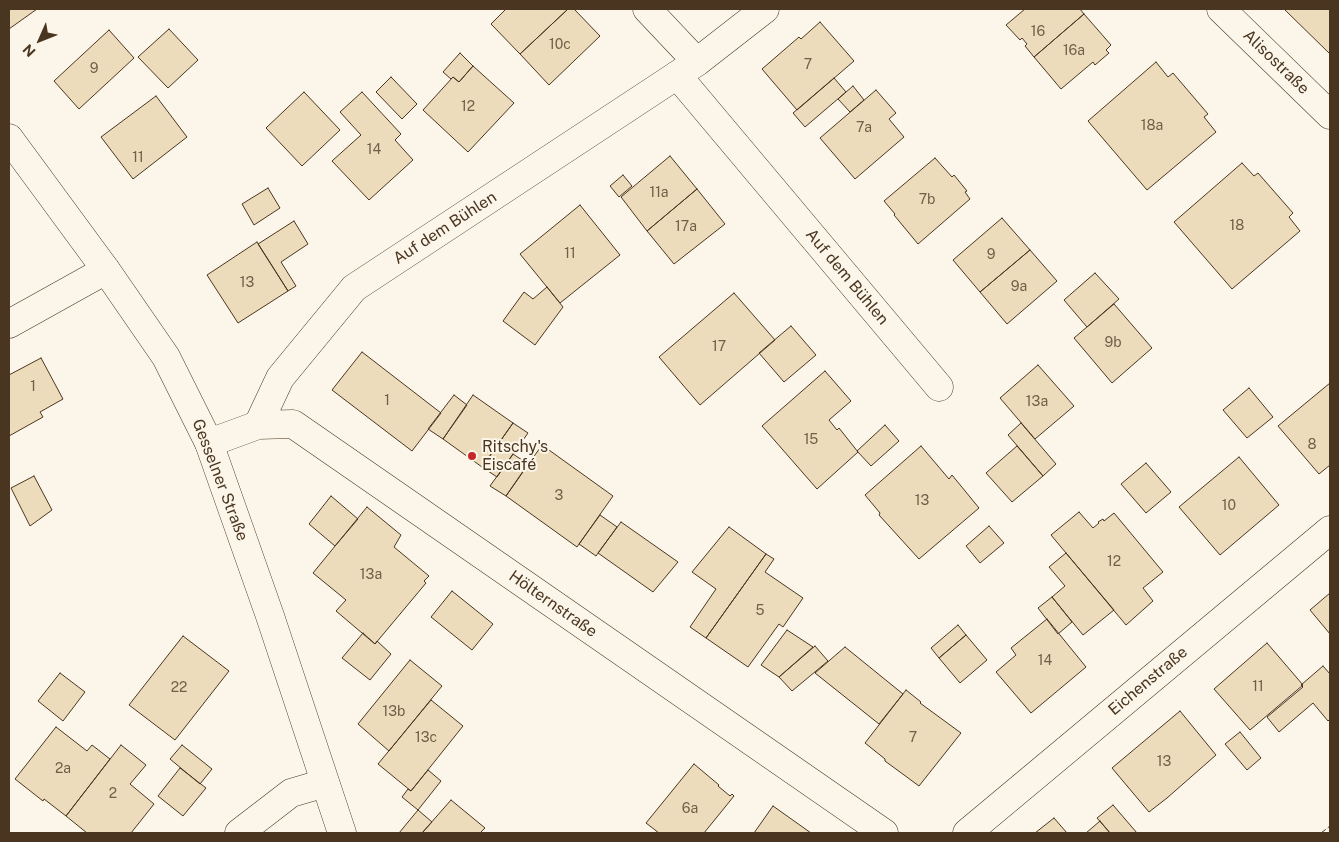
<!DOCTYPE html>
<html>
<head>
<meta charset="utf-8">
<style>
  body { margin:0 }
  #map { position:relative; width:1339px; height:842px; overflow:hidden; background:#fbf6e9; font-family:"Public Sans",sans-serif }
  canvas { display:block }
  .frame { position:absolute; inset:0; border:10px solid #4a3520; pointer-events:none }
  .north { position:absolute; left:15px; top:15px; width:50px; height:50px; -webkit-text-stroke:4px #fbf6e9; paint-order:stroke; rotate:226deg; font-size:14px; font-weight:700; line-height:20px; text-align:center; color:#4a3520 }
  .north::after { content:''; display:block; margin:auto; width:18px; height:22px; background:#4a3520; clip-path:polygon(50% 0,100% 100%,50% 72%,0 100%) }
</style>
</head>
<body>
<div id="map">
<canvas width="1339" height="842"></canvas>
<div class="frame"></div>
<div class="north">N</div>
</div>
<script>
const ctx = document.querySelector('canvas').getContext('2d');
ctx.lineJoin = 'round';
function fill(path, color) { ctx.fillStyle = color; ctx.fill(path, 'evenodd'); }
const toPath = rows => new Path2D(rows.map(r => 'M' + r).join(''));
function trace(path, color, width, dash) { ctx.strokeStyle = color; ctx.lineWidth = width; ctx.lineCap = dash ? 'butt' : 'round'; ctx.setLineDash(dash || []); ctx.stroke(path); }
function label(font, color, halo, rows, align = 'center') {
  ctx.font = font + ' "Public Sans",sans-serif'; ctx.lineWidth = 4; ctx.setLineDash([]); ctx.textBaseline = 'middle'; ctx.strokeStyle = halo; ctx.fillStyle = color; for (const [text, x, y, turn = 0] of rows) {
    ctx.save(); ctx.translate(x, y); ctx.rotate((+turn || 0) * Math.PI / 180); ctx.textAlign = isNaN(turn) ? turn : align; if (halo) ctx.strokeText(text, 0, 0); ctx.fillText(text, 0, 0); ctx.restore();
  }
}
const building = toPath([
  [9,9,37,9,9,29,9,9],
  [506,9,568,9,520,54,491,24,506,9],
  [568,9,574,9,600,36,549,85,520,54,568,9],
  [1025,9,1080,9,1084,14,1034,57,1025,46,1027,44,1022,38,1020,40,1006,25,1025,9],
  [1284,9,1330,9,1330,54,1284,9],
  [1084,14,1111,45,1106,50,1109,53,1095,65,1093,62,1061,89,1034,57,1084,14],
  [820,22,854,61,797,110,762,69,799,37,801,39,820,22],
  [169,29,198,60,168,88,138,57,169,29],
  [109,30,134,58,79,109,54,81,109,30],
  [460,53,473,66,459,82,453,77,451,79,443,72,460,53],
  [1156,62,1168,77,1173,73,1208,114,1204,117,1216,132,1147,190,1088,121,1156,62],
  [473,66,514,103,468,152,423,110,453,77,459,82,473,66],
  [391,77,417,104,402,119,376,92,391,77],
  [834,78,846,92,805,127,793,113,834,78],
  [853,86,864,100,850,112,838,99,853,86],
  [876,90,896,113,889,119,904,137,855,179,820,138,876,90],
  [304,92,340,130,302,166,266,128,304,92],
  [362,92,401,134,395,140,413,160,369,200,332,161,361,135,340,112,362,92],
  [156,96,187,137,133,179,101,137,156,96],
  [670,156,697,189,647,231,621,197,670,156],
  [935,158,952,177,954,175,967,191,965,192,970,199,918,244,894,215,895,214,884,201,935,158],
  [1242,163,1254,176,1258,173,1293,213,1289,217,1300,231,1232,289,1174,222,1242,163],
  [623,175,632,186,619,197,610,186,623,175],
  [268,188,280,208,254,225,242,204,268,188],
  [697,189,725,224,674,264,647,231,697,189],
  [580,205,620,255,560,303,520,254,580,205],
  [1002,218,1030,250,980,292,953,260,1002,218],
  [294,221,308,244,281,262,296,286,288,291,258,244,294,221],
  [257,242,288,291,238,323,207,275,257,242],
  [1030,250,1057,281,1007,324,980,292,1030,250],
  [1095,273,1119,299,1087,327,1064,300,1095,273],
  [547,287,563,307,535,345,503,321,524,292,533,299,547,287],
  [734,293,775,340,700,405,659,357,734,293],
  [1114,304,1152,348,1112,383,1074,338,1114,304],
  [791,326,816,355,784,382,759,353,791,326],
  [362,352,441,413,412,451,332,390,362,352],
  [41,358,63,399,40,412,43,417,9,436,9,375,41,358],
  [1038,365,1074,406,1035,439,1000,398,1038,365],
  [825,371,851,401,829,420,837,430,839,428,858,452,817,489,762,426,825,371],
  [1330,383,1330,465,1319,474,1278,426,1330,383],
  [1249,388,1273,417,1247,438,1223,410,1249,388],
  [454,395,467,405,443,439,428,429,454,395],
  [473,395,513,423,482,467,443,439,473,395],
  [513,423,528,433,497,477,482,467,513,423],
  [1021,423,1056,464,1043,476,1008,435,1021,423],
  [885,425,899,441,871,466,857,451,885,425],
  [542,445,613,496,577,547,506,496,542,445],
  [921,446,949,479,952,475,979,508,919,559,879,515,880,513,865,495,921,446],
  [1017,446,1043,476,1012,502,986,473,1017,446],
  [513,454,528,464,506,496,490,486,513,454],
  [1239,457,1279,505,1220,555,1179,507,1239,457],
  [1146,463,1171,492,1146,513,1121,484,1146,463],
  [34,476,52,510,30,526,11,488,34,476],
  [331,496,358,519,335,546,309,524,331,496],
  [367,507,401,535,394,547,429,576,424,581,426,583,375,644,336,611,346,600,313,573,367,507],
  [1079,512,1093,528,1099,523,1098,522,1103,519,1104,521,1114,513,1163,572,1143,588,1153,601,1126,625,1051,535,1079,512],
  [600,515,617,527,596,556,579,544,600,515],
  [621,522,678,562,653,592,598,553,621,522],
  [989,526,1004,543,980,563,966,546,989,526],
  [729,527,766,554,706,638,690,627,716,589,692,572,729,527],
  [1066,553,1114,610,1083,635,1052,597,1065,586,1049,567,1066,553],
  [766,554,774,559,765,572,803,598,783,627,779,624,748,667,706,638,766,554],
  [452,591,493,624,472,650,431,617,452,591],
  [1330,593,1330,634,1310,610,1330,593],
  [1052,597,1072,622,1058,634,1038,608,1052,597],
  [1047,619,1086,667,1031,713,996,672,1016,655,1011,648,1047,619],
  [958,625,966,635,939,658,931,648,958,625],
  [787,630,813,647,779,677,761,665,787,630],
  [363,633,375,644,377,641,391,654,370,680,342,658,363,633],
  [966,635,987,660,960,683,939,658,966,635],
  [183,636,229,671,175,740,129,705,183,636],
  [1267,643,1303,685,1250,730,1214,689,1267,643],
  [815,646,828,661,792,691,779,677,815,646],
  [845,647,903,694,879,724,815,673,845,647],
  [410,660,442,686,389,751,358,724,410,660],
  [1323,666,1330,674,1330,719,1328,721,1313,703,1279,732,1267,717,1303,687,1301,685,1323,666],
  [60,673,85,692,63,721,38,701,60,673],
  [906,690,921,702,920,703,961,733,919,786,885,761,885,759,865,743,906,690],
  [431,700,463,726,411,791,378,764,431,700],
  [1180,711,1216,755,1167,798,1149,812,1112,768,1180,711],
  [56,727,87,751,92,745,110,759,66,816,44,799,43,801,15,779,56,727],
  [1240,732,1261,758,1247,770,1225,744,1240,732],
  [121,745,146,765,130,784,154,804,131,833,87,833,66,816,121,745],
  [182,745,212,769,200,784,170,759,182,745],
  [694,764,719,785,718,786,730,796,732,794,734,796,704,833,659,833,646,823,694,764],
  [180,768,206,788,183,816,158,796,180,768],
  [428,770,441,781,418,810,402,797,408,789,411,791,428,770],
  [451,800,485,828,480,833,422,833,451,800],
  [1113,805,1137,833,1110,833,1097,818,1113,805],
  [773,806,811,833,754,833,773,806],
  [418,810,432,822,422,833,399,833,418,810],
  [1054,818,1067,833,1035,833,1054,818],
  [1100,821,1110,833,1086,833,1100,821]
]);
fill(building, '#ecdcbc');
trace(building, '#4a3520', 1);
const street = toPath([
  [647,9,697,62],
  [1221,9,1330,115],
  [677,75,939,387],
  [9,324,106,270],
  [258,425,280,378,354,288,697,62,765,9],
  [209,443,258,425,293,424,884,833],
  [239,833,291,793,325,783],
  [967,833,1330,530]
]);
const secondary = toPath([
  [9,138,106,270,166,357,209,443,270,616,342,833]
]);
trace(street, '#4a3520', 29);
trace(secondary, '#4a3520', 29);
trace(street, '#fbf6e9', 28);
trace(secondary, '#fbf6e9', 28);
trace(toPath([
  [1321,833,1330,826]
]), '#4a3520', 1, [6, 2.5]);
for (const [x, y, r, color] of [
  [472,456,5,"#c62828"]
]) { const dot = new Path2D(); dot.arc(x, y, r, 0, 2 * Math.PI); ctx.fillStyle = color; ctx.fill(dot); trace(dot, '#fbf6e9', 2); }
label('14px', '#725f47', null, [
  ["16",1038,32],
  ["10c",560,45],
  ["16a",1074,51],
  ["7",808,65],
  ["9",94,69],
  ["12",468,107],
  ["18a",1152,126],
  ["7a",864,128],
  ["14",374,150],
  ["11",138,158],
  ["11a",659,193],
  ["7b",927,200],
  ["18",1237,226],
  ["17a",686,227],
  ["11",570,254],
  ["9",991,255],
  ["13",247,283],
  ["9a",1019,287],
  ["9b",1113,343],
  ["17",719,347],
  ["1",33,387],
  ["1",387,401],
  ["13a",1037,402],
  ["15",811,440],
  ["8",1312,445],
  ["3",559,496],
  ["13",922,501],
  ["10",1229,506],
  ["12",1114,562],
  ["13a",371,575],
  ["5",760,611],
  ["14",1045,661],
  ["11",1258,687],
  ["22",179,688],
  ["13b",394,712],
  ["13c",426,738],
  ["7",913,738],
  ["13",1164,762],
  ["2a",63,769],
  ["2",113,794],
  ["6a",690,809]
]);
label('16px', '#4a3520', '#fbf6e9', [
  ["Alisostraße",1276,62,44],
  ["Auf dem Bühlen",445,228,-33],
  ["Auf dem Bühlen",847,277,50],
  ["Gesselner Straße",220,480,69],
  ["Hölternstraße",553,604,35],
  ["Eichenstraße",1148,681,-40]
]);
label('16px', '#4a3520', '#fbf6e9', [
  ["Ritschy's",482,447],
  ["Eiscafé",482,465]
], 'left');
</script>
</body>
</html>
